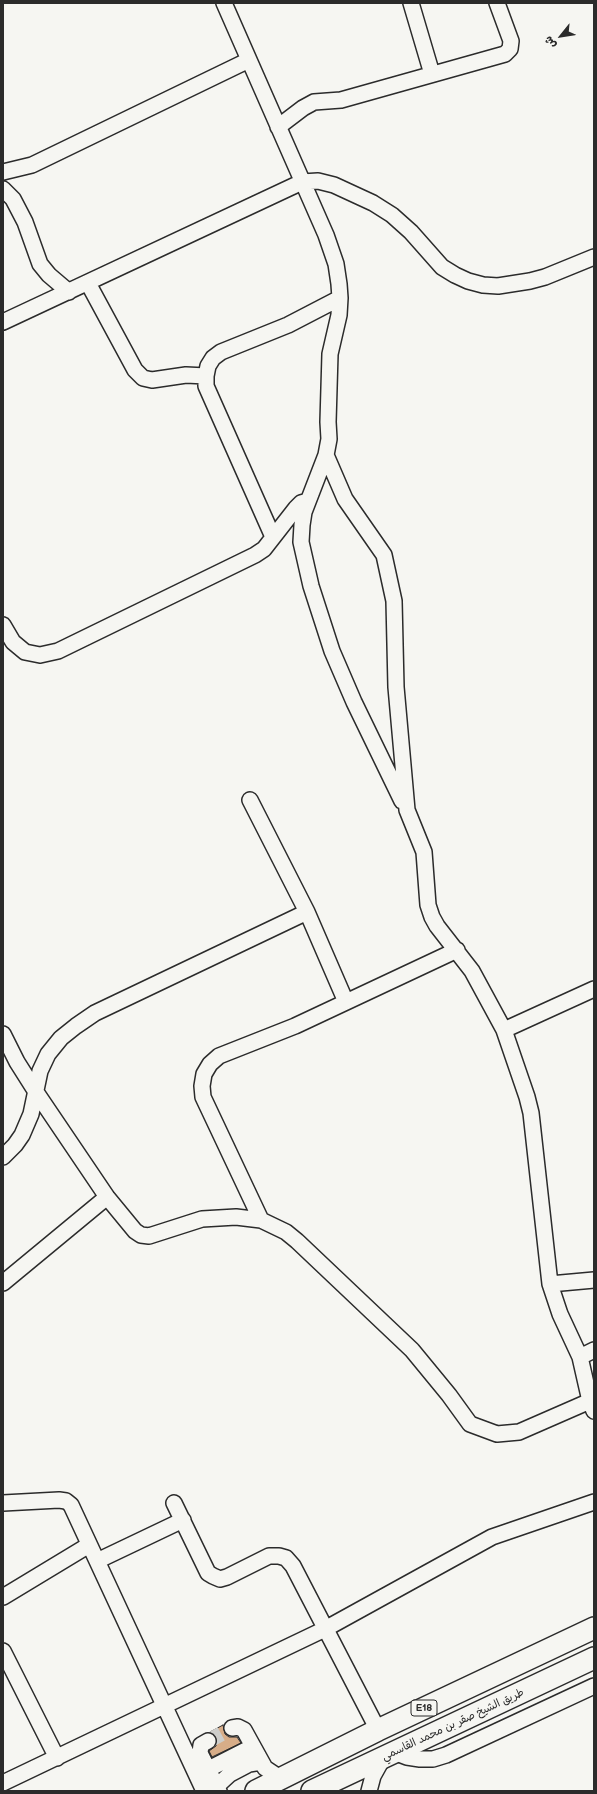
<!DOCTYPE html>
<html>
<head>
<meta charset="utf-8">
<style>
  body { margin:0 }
  #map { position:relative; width:597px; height:1794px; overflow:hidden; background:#f6f6f2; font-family:"Balsamiq Sans","Playpen Sans Arabic",sans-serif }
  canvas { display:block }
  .frame { position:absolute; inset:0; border:4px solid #2b2b2b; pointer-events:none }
  .north { position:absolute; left:541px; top:16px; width:40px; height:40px; -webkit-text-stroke:3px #f6f6f2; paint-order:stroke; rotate:240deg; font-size:11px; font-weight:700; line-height:16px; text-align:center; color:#2b2b2b }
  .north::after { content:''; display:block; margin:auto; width:14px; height:18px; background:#2b2b2b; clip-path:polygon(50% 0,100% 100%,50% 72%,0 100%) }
</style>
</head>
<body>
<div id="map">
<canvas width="597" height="1794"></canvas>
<div class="frame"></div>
<div class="north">ش</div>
</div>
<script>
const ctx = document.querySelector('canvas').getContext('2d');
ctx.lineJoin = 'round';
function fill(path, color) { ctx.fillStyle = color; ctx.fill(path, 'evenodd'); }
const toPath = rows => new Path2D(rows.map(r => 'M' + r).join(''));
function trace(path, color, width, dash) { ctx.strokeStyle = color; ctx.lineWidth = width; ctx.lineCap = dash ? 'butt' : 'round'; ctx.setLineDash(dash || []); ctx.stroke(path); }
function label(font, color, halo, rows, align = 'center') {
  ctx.font = font + ' "Balsamiq Sans","Playpen Sans Arabic",sans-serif'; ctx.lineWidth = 3; ctx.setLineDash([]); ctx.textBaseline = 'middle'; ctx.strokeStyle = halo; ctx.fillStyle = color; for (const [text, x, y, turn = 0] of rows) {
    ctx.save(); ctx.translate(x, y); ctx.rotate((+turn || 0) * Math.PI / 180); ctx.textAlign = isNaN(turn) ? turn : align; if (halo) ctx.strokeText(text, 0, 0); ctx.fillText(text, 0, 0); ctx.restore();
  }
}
const building = toPath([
  [223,1725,225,1734,229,1737,237,1737,241,1743,212,1757,209,1751,216,1746,217,1741,216,1736,210,1732,223,1725]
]);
fill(building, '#d7ad88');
trace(building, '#2b2b2b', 1);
trace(toPath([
  [208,1741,232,1728]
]), '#cdcdca', 15, [15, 8]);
const minor = toPath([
  [224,3,326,235,336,264,339,284,340,298,339,315,330,354,328,422,329,439,326,455,304,512,302,525,301,542,311,586,332,651,354,702,402,801],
  [411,3,432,74],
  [278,127,303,108,314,102,341,100,505,54,510,49,511,41,497,3],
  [3,172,32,165,249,60],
  [3,189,13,199,25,222,40,264,49,275,69,292],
  [88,283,135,370,143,378,152,380,186,375,206,376],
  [3,322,302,182,318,181,334,185,373,203,392,215,411,232,442,267,455,275,468,281,483,285,498,286,530,281,545,277,594,257],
  [326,455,345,499,384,555,394,601,396,687,407,810,424,852,428,905,432,917,437,926,472,971,504,1030,527,1097,531,1113,550,1284,560,1314,580,1357,590,1401,594,1411],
  [273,537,206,386,206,376,208,366,213,358,221,352,288,325,340,298],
  [3,625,13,642,25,652,40,655,58,651,255,555,264,549,296,508,301,503,308,501],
  [250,800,307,912,346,1002],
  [504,1030,594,989],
  [3,1034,17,1062,36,1092,107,1197,135,1231,141,1235,149,1236,202,1219,236,1217,261,1220,286,1232,297,1241,412,1350,449,1395,470,1424,497,1434,519,1432,590,1401],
  [3,1157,15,1145,22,1135,31,1114,40,1071,48,1054,61,1038,76,1026,95,1013,307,912],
  [261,1220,203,1097,202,1086,204,1074,210,1064,219,1056,295,1026,457,950],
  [3,1283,107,1197],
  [550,1284,594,1280],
  [580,1357,594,1350],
  [3,1503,59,1500,66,1501,71,1505,204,1791],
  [174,1503,208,1573,213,1576,220,1579,227,1577,269,1556,279,1556,286,1558,293,1566,378,1730],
  [97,1561,183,1520],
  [3,1597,89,1545],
  [3,1651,57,1758],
  [232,1728,238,1727,244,1730,265,1768,277,1776,284,1778],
  [208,1741,201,1745,200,1753,219,1791],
  [394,1752,407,1757,420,1759,433,1759,446,1755,594,1686],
  [197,1775,252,1747],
  [3,1783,325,1629,492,1537,594,1502],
  [217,1786,230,1774,249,1764,261,1762],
  [369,1791,373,1776,383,1758]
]);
const highway = toPath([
  [256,1791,378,1730,594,1628],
  [312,1791,594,1658]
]);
trace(minor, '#2b2b2b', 18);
trace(highway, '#2b2b2b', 24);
trace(minor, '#f6f6f2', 15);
trace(highway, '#f6f6f2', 21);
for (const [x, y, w] of [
  [424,1708,26]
]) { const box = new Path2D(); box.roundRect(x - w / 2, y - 8, w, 16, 3); ctx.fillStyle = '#f6f6f2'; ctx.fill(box); trace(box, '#2b2b2b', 1); }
label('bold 10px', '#2b2b2b', null, [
  ["E18",424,1708]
]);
label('11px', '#2b2b2b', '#f6f6f2', [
  ["طريق الشيخ صقر بن محمد القاسمي",453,1725,-25]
]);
</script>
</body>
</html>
